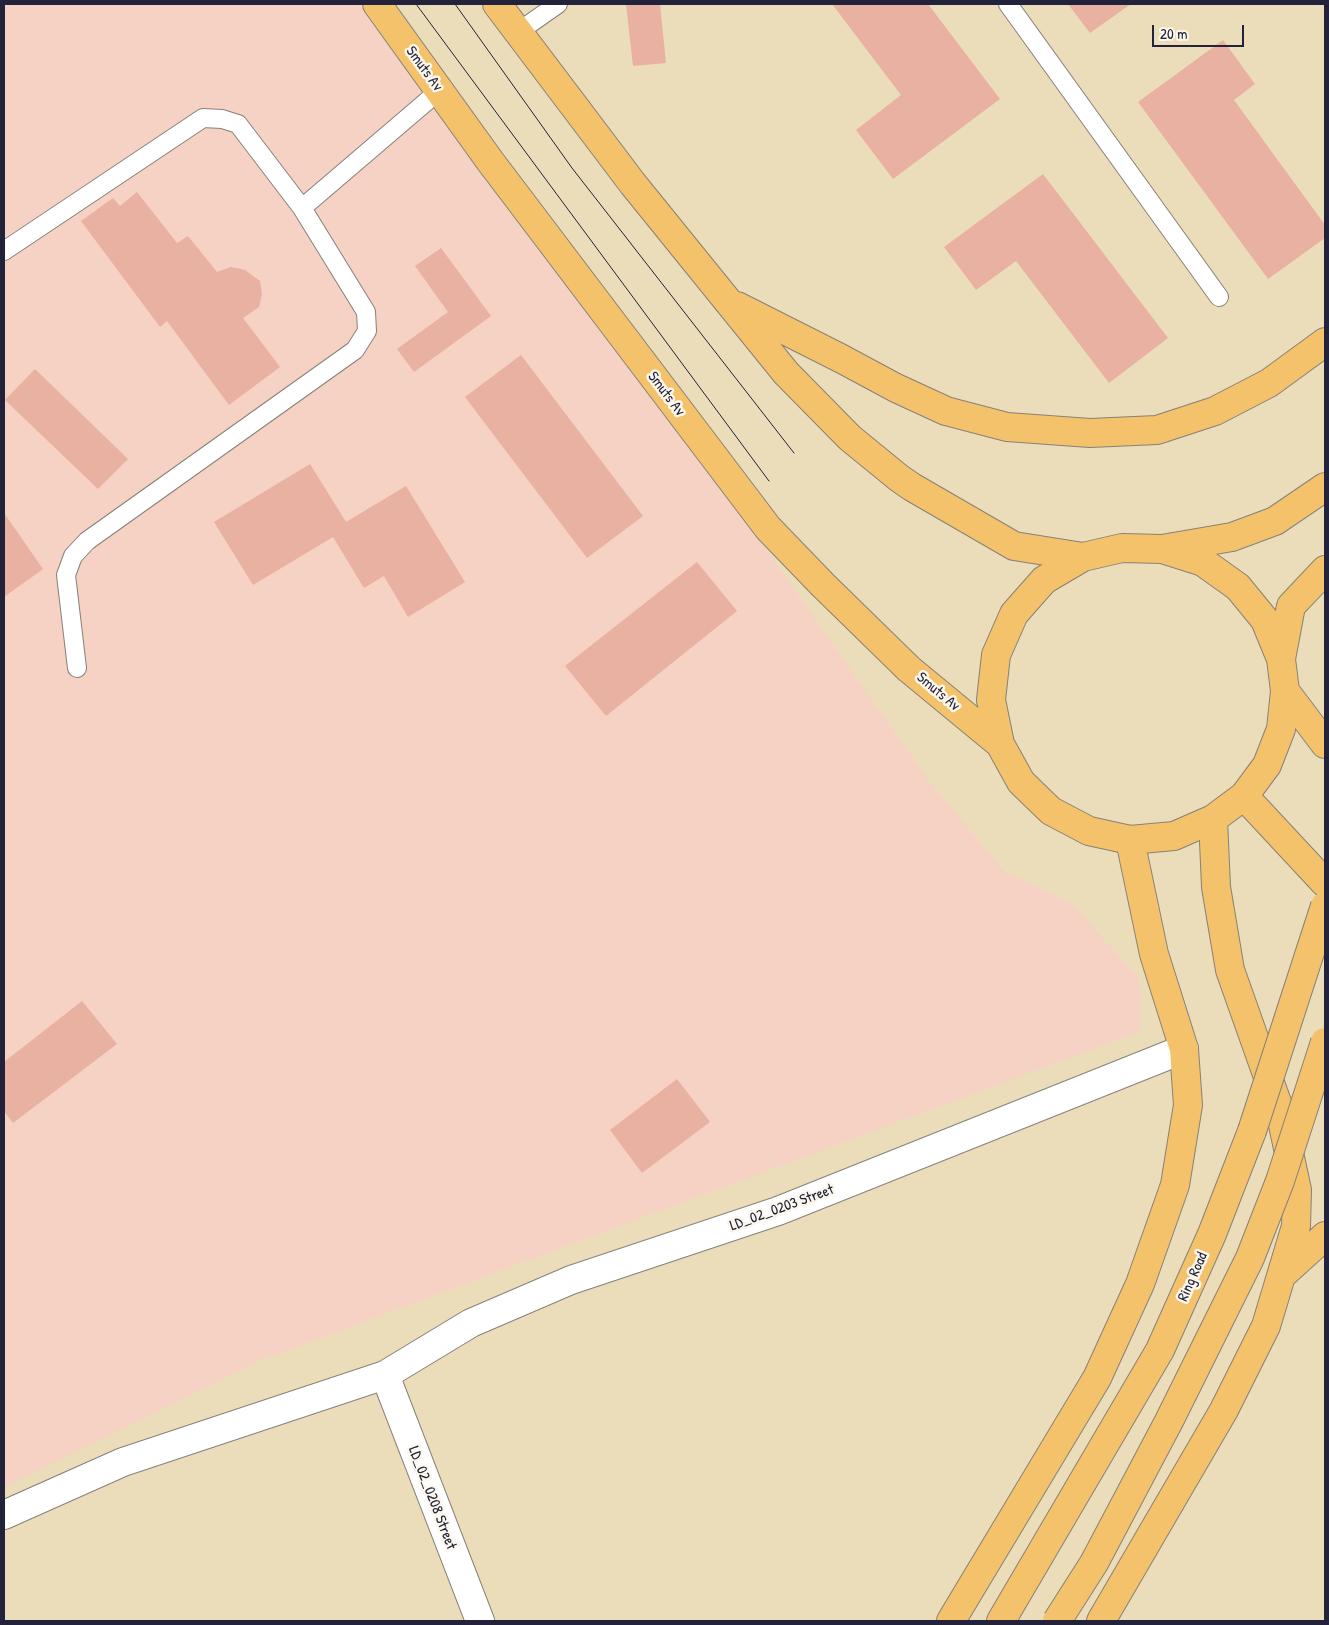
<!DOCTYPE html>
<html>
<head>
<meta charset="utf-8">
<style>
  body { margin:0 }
  #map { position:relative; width:1329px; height:1625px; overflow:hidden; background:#ecddba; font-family:"Patrick Hand",sans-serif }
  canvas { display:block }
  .frame { position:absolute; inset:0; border:5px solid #22223b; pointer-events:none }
  .scale { position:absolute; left:1152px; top:25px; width:92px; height:22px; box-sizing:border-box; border:2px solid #22223b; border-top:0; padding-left:6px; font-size:15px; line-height:18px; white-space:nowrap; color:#22223b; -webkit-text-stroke:4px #fbf7ec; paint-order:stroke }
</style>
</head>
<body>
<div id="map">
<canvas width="1329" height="1625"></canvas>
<div class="frame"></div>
<div class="scale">20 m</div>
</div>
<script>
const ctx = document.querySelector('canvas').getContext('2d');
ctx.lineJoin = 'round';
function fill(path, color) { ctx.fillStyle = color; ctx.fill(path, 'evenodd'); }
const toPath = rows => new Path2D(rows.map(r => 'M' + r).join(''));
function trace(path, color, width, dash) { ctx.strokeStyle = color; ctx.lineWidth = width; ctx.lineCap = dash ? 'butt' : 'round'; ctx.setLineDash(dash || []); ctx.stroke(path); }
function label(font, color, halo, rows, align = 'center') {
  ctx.font = font + ' "Patrick Hand",sans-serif'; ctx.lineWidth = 5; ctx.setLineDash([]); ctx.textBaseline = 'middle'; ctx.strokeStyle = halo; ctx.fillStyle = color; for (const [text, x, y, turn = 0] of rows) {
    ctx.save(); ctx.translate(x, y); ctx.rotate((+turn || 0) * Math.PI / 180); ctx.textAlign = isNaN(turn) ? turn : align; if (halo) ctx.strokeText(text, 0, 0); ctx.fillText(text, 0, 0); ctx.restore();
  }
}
fill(toPath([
  [4,4,359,4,764,546,926,777,1004,871,1072,904,1139,978,1141,1031,262,1360,4,1487]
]), '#f6d2c4');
fill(toPath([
  [626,4,660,4,666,63,633,66],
  [832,4,928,4,1000,99,893,179,856,130,901,95],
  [1068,4,1131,4,1090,33],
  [1223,40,1255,84,1234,100,1325,225,1325,238,1268,279,1138,102],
  [1043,174,1168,338,1109,383,1016,261,976,290,944,247],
  [137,192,177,243,188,236,217,272,231,267,245,270,260,281,262,294,259,307,243,318,280,367,229,405,167,321,160,327,81,221,113,198,120,206],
  [441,248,491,316,414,372,397,349,448,312,415,266],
  [521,355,643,516,587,558,465,397],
  [35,369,128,459,98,489,5,400],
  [310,464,346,522,406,486,465,582,408,617,384,576,364,588,333,537,253,585,214,522],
  [4,513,43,569,4,597],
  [697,562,737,611,606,716,565,666],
  [82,1001,117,1044,13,1123,4,1111,4,1062],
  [677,1079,710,1122,642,1173,610,1130]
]), '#e8b1a2');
const lane = toPath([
  [1008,4,1219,297],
  [518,32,558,4],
  [302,208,440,90],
  [4,251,203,118,222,119,238,124,302,208,366,312,367,331,355,350,87,541,73,556,66,575,77,668]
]);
const street = toPath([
  [385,1375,480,1621],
  [4,1515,123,1462,385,1375,471,1323,571,1280,778,1211,1184,1049]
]);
const primary = toPath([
  [377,4,490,161,768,528,823,585,909,669,1000,744],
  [497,4,633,184,786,373,850,438,899,478,912,487,1014,546,1083,557],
  [737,306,842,359,896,388,946,411,1007,427,1090,433,1157,430,1215,411,1269,383,1325,342],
  [1162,549,1203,562,1238,587,1265,620,1281,659,1285,691,1281,729,1267,765,1244,796,1213,819,1174,836,1130,840,1089,831,1051,811,1021,782,1000,744,991,700,996,655,1014,614,1044,580,1083,557,1122,548,1162,549,1232,537,1275,521,1325,487],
  [1281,659,1291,606,1325,570],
  [1285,691,1325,744],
  [1244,796,1325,883],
  [1282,1275,1325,1236],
  [951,1621,1097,1378,1140,1284,1175,1185,1188,1105,1184,1049,1154,954,1130,840],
  [1101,1621,1224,1410,1266,1326,1296,1226,1297,1190,1280,1111,1230,970,1216,887,1213,819]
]);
const highway = toPath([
  [1001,1621,1160,1350,1212,1234,1252,1131]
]);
trace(lane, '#87807a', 20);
trace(street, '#87807a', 30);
trace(primary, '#87807a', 30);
trace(highway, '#87807a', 30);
trace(lane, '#fff', 18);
trace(street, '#fff', 28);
trace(primary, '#f3c26a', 28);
trace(highway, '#f3c26a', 28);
trace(toPath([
  [416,4,769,481],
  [455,4,572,168,794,453]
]), '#22223b', 1);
const highwayBridge = toPath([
  [1252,1131,1325,906],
  [1057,1621,1094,1563,1169,1421,1250,1258,1280,1181,1325,1042]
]);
trace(highwayBridge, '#87807a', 30, []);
trace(highwayBridge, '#f3c26a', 28);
label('15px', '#22223b', '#fbf7ec', [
  ["Smuts Av",424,69,54],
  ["Smuts Av",666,394,53],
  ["Smuts Av",938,692,40],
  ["LD_02_0203 Street",782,1208,-20],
  ["Ring Road",1193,1277,-66],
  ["LD_02_0208 Street",432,1498,69]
]);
</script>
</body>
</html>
